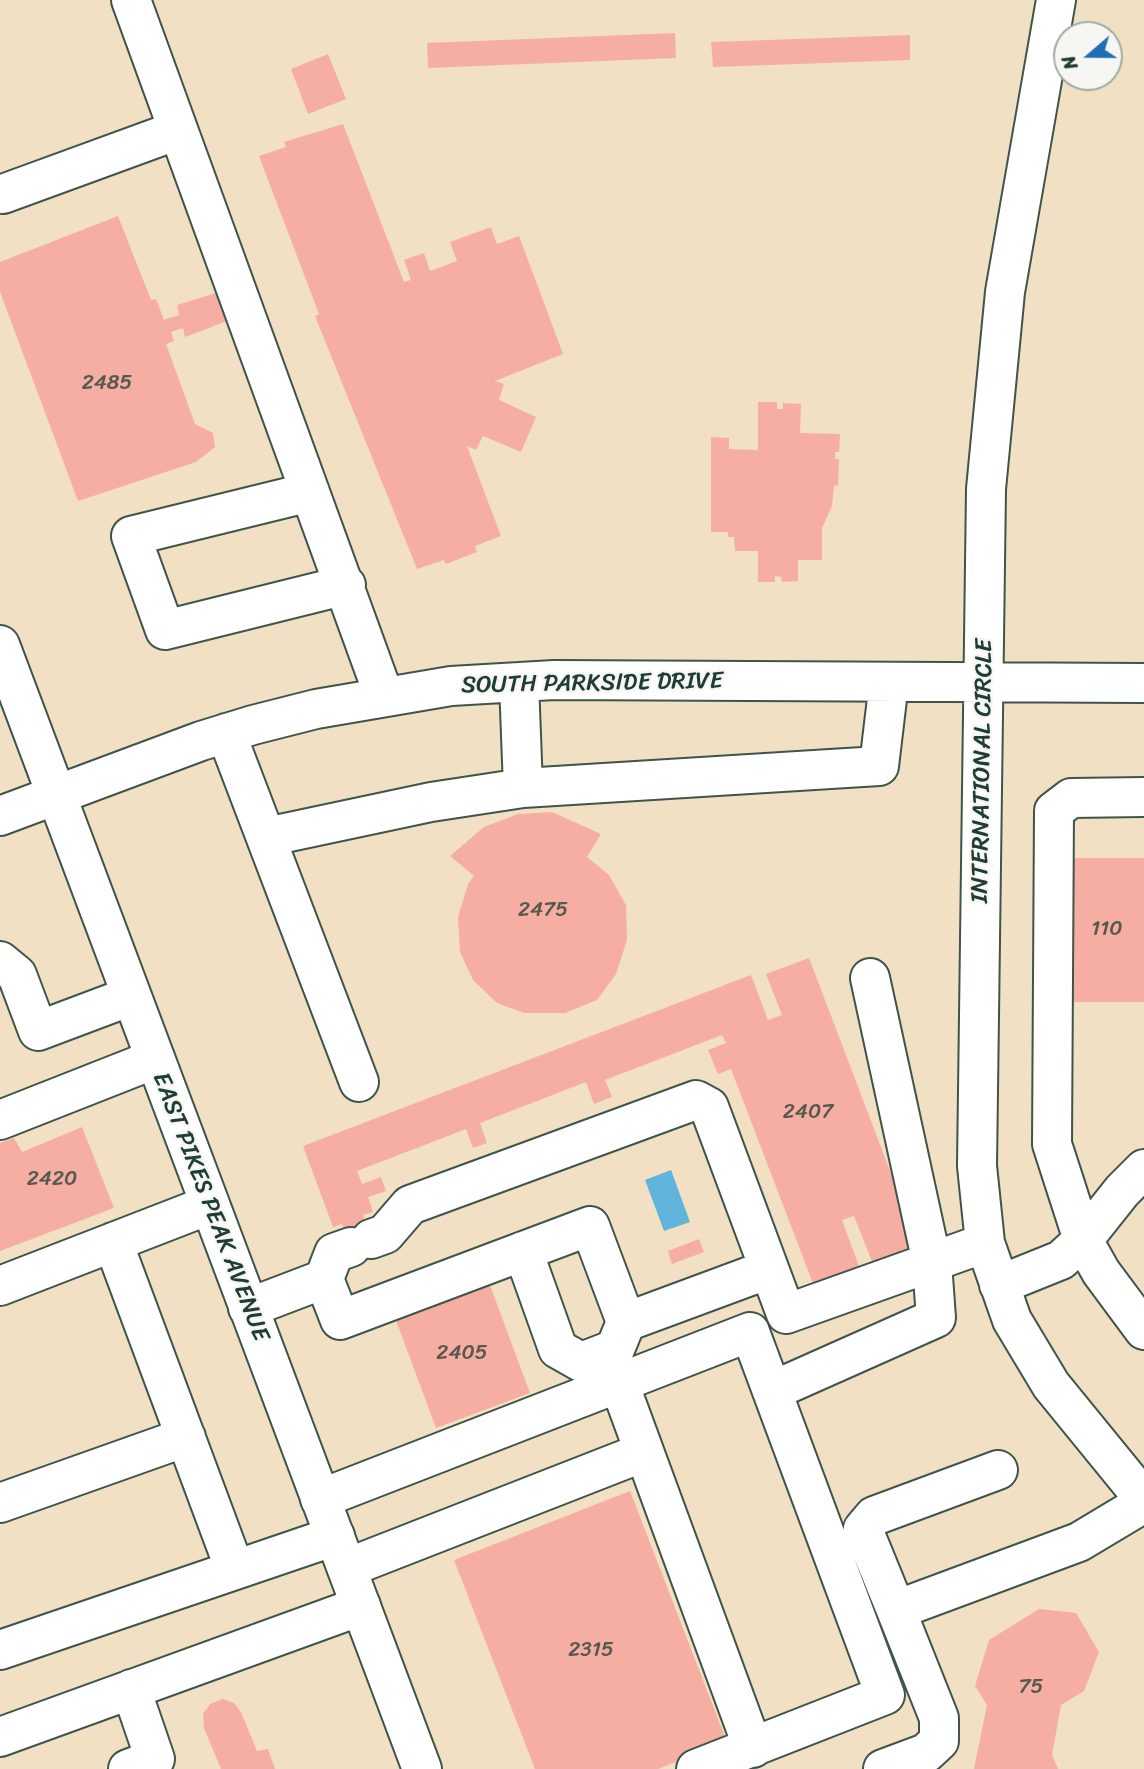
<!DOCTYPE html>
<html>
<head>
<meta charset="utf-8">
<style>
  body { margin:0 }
  #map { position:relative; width:1144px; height:1769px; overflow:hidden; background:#f1e0c3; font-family:Sriracha,sans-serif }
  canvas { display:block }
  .north { position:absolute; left:1053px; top:21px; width:70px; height:70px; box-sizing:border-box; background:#f6f6f2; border:2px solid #a0aca6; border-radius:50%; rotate:250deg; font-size:19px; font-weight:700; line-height:28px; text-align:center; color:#1f3d34 }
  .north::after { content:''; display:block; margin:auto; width:24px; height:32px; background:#1f6fb2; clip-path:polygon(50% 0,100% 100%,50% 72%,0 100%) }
</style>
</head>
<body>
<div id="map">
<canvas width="1144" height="1769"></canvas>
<div class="north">N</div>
</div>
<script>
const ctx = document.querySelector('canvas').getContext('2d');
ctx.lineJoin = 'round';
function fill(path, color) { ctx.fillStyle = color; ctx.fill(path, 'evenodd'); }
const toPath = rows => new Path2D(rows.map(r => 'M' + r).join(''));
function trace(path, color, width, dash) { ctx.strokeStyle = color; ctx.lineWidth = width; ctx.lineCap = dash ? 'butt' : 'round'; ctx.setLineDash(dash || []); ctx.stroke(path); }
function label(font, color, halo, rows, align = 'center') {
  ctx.font = font + ' Sriracha,sans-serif'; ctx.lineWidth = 5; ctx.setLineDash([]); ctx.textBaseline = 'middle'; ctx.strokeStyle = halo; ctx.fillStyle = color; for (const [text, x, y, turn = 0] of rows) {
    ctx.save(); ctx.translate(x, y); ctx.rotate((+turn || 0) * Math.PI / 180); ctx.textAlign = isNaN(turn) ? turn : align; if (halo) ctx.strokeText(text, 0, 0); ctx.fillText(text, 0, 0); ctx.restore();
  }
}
fill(toPath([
  [671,1170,690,1222,664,1231,645,1180]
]), '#60b3db');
fill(toPath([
  [675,33,676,58,428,68,427,43],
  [910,35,910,60,713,67,711,42],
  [328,54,346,99,308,114,291,69],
  [343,124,404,282,411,280,404,260,424,253,430,271,457,261,450,242,491,227,497,244,519,236,563,354,495,381,504,384,499,400,536,417,521,452,483,436,476,450,467,446,501,536,475,546,477,552,446,564,444,560,417,569,315,316,319,314,259,156,286,147,284,142],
  [118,216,151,300,156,299,164,320,179,315,177,305,216,293,227,321,185,337,183,328,171,332,174,341,166,344,195,424,213,433,215,447,196,462,78,501,0,292,0,262],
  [758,402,777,402,777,409,783,409,783,403,801,404,800,433,840,434,839,452,835,452,835,459,839,459,838,486,834,485,832,506,822,528,822,560,798,560,798,581,782,582,781,577,775,576,775,582,758,582,758,551,735,551,734,537,728,537,728,532,711,532,711,437,729,438,729,449,758,450],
  [552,812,601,834,587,857,609,875,626,905,627,940,616,974,597,1000,565,1013,524,1013,497,1003,473,980,460,952,458,917,468,884,474,876,450,856,484,827,518,814],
  [1070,858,1144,858,1144,1002,1071,1002],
  [809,958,919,1247,873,1264,854,1216,842,1220,860,1269,814,1286,731,1069,718,1074,708,1050,726,1043,722,1035,605,1080,612,1097,594,1104,586,1082,480,1123,487,1143,473,1148,466,1129,357,1171,362,1184,381,1177,386,1191,368,1197,373,1212,363,1215,378,1255,356,1263,342,1224,333,1227,303,1146,751,975,768,1020,782,1015,766,974],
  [82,1127,114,1208,0,1251,0,1143,14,1138,22,1152],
  [699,1239,704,1252,672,1264,668,1251],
  [488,1280,530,1393,436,1428,394,1315],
  [630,1491,727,1742,658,1769,535,1769,454,1560],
  [1039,1609,1076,1613,1099,1652,1084,1691,1061,1705,1052,1755,1058,1769,974,1769,987,1705,975,1686,989,1640],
  [223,1699,234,1703,241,1712,257,1751,268,1749,275,1769,221,1769,204,1728,203,1714,210,1704]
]), '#f6aea3');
const minor = toPath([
  [131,0,384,696],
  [1056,0,1005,292,986,489,977,1166,985,1243,1012,1320,1051,1385,1144,1499],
  [3,194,178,130],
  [310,492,131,536,165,630,346,585],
  [226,733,359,1082],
  [523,788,879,766,889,682],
  [1144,797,1071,798,1054,811,1052,1144,1083,1240,1101,1272,1144,1330],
  [0,816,201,741,253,725,316,709,451,686,554,680,1144,683],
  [266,837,431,802,523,788,519,682],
  [0,961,17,975,38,1031,131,996],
  [0,1120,155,1059],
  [371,1239,385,1234,410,1205,696,1100,709,1107,786,1314,985,1243],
  [113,1242,235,1570],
  [523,1251,558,1349,581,1362,615,1349,626,1322],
  [324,1279,340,1320,590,1226,626,1322,769,1269],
  [999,1285,1061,1260,1083,1240,1122,1191,1144,1169],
  [0,1286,209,1205],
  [248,1308,324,1279,334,1253,351,1247],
  [619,1383,753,1748],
  [772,1391,936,1318,932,1263,870,978],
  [998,1470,874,1516,863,1529,896,1610,1079,1542,1144,1503],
  [320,1499,750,1332,885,1695,696,1769],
  [0,1503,186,1437],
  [347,1568,644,1452],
  [0,1650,335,1536],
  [0,1737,361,1606],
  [128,1769,155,1759,131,1689],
  [883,1769,926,1753,939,1741,939,1718,896,1610]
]);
const major = toPath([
  [0,645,422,1769]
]);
trace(minor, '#3e5549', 42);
trace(major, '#3e5549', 42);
trace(minor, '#fff', 38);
trace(major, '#fff', 38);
label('21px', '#555950', null, [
  ["2485",107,384],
  ["2475",543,911],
  ["110",1107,930],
  ["2407",808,1113],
  ["2420",52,1180],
  ["2405",462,1354],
  ["2315",591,1651],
  ["75",1031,1688]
]);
label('24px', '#1f3d34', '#f6f6f2', [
  ["SOUTH PARKSIDE DRIVE",592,684,-1],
  ["INTERNATIONAL CIRCLE",983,771,-89],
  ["EAST PIKES PEAK AVENUE",210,1207,69]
]);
</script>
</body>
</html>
